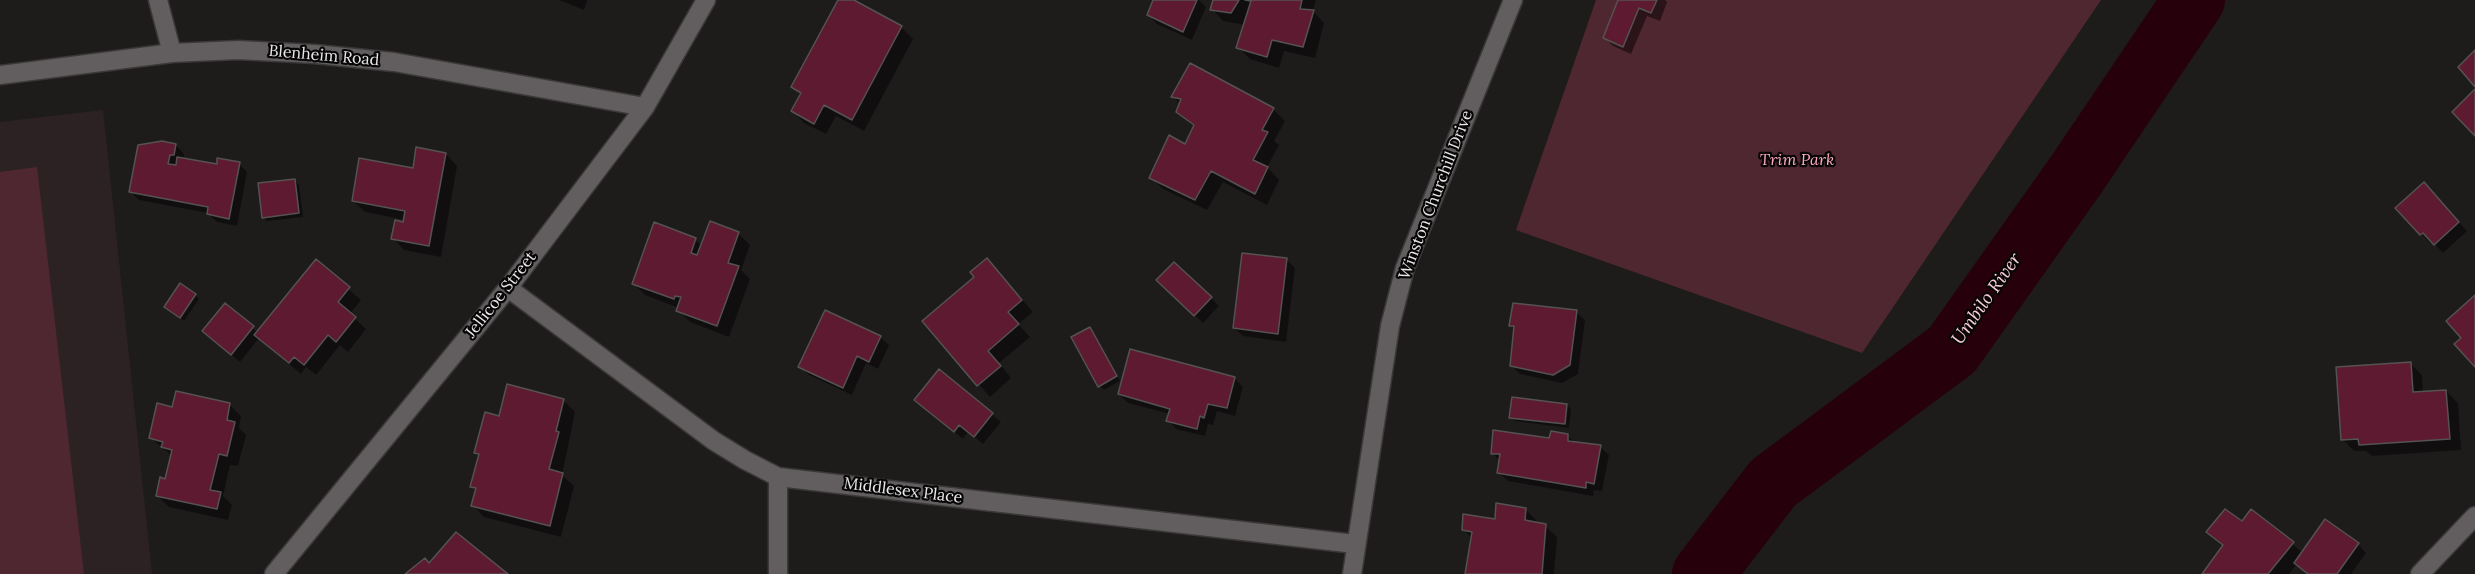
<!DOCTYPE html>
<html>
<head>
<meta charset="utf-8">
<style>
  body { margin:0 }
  canvas { display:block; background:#1e1b1b }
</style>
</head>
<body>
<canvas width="2475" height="574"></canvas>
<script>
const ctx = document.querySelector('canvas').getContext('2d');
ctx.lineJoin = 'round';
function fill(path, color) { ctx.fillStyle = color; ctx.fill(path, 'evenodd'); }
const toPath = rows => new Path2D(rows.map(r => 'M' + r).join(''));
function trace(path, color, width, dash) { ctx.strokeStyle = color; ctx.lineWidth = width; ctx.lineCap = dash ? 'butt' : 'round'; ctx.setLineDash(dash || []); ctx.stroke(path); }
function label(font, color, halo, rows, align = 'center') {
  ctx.font = font + ' Lora,serif'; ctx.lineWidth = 4.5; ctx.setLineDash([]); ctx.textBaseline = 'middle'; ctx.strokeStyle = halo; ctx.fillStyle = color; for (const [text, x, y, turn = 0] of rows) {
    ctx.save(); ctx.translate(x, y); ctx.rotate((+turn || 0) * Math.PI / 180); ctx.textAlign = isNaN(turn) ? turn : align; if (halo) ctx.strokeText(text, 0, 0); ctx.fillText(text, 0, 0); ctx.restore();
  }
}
fill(toPath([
  [103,110,152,574,0,574,0,122]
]), '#2c2224');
fill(toPath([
  [1596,0,2101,0,1862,353,1516,230],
  [37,167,84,574,0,574,0,172]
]), '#4f2731');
fill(toPath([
  [559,0,587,0,584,10],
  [839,0,851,0,901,27,913,39,864,131,836,116,826,134,804,123,793,111,801,95,793,87],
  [1155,0,1199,0,1206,7,1192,40,1157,24,1148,15],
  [1214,0,1316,0,1313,11,1324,23,1315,58,1284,51,1279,68,1250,59,1238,47,1245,25,1223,21,1212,9],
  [1620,0,1665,0,1667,2,1660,21,1647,16,1631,54,1613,46,1605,38],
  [1173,97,1273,109,1285,121,1274,141,1279,145,1267,167,1279,180,1267,205,1223,182,1207,210,1163,189,1151,178,1186,146,1194,127,1178,112,1181,105],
  [176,145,184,154,183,160,218,166,239,164,247,172,237,226,217,222,208,213,139,200,131,192],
  [446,154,457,166,441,257,404,250,393,238,405,220,365,212,353,201],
  [295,181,299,185,303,217,267,221,263,217],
  [2432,193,2467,231,2443,253,2432,241,2430,243,2397,208],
  [738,233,750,245,741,270,750,279,729,337,690,322,678,310,679,308,645,295,633,283,695,240,702,246],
  [1286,259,1295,268,1286,342,1243,336,1234,328],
  [316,261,361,300,350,314,366,329,348,352,340,345,316,375,306,367,301,374,259,338,240,362,213,339,225,305,258,333],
  [998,272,1033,312,1018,324,1030,337,999,363,1011,378,990,397,924,322],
  [1167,289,1211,298,1219,306,1203,323],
  [195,295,199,299,184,321,170,311],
  [1576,312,1585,320,1578,374,1562,383,1520,374,1511,365,1515,330,1511,325],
  [1089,329,1120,381,1104,390,1100,386],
  [880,337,889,345,878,369,866,363,852,395,809,375,800,367],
  [2410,363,2422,375,2423,393,2446,391,2458,403,2461,450,2372,456,2366,451,2354,451,2343,440],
  [939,371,1001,422,983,444,968,432,963,439,916,400],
  [1234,378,1243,387,1235,416,1217,411,1213,425,1208,424,1205,436,1176,429,1168,420,1170,414,1128,403,1119,394],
  [564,401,575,412,562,475,574,486,561,537,484,517,473,505,476,491,472,486,480,456,476,452,500,418],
  [229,404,241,416,239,428,246,435,238,466,230,465,223,496,232,505,228,520,169,507,157,495,166,480,172,456,151,438,173,408],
  [1567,405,1571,409,1569,428,1515,421,1511,417],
  [1567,435,1576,444,1600,447,1609,455,1602,491,1594,490,1593,496,1508,481,1499,473,1500,461,1492,453],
  [1525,509,1537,521,1537,524,1545,526,1557,537,1554,574,1467,574,1472,538,1463,529,1496,521],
  [2252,511,2303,553,2358,544,2366,553,2351,574,2307,574,2297,564,2289,574,2204,574,2224,547,2208,532,2242,523]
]), '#0007');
trace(toPath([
  [1703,574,1773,483,1952,350,2076,175,2194,0]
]), '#26000a', 62);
const building = toPath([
  [838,0,854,0,902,26,852,120,824,105,814,124,791,111,801,93,791,87,838,0],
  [1153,0,1197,0,1183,32,1147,15,1153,0],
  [1213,0,1239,0,1231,13,1210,10,1213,0],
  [1245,0,1302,0,1300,9,1314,10,1303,47,1272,40,1267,57,1236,48,1251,1,1245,0],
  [1618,0,1657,0,1651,13,1639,8,1623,47,1603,38,1618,0],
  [2475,50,2475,87,2458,67,2475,50],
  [1190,63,1274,108,1262,130,1268,132,1253,160,1268,167,1255,194,1211,171,1195,200,1149,178,1169,135,1185,144,1194,125,1176,112,1181,99,1171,97,1190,63],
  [2475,89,2475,136,2452,112,2475,89],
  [162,141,176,144,174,155,170,155,168,164,176,165,177,157,217,164,217,158,240,162,229,219,207,214,208,207,129,192,138,145,162,141],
  [416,147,446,153,429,246,391,239,395,220,403,222,405,211,352,201,359,158,413,168,416,147],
  [295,179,299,213,262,218,258,183,295,179],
  [2424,182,2459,222,2434,245,2423,233,2420,235,2395,208,2424,182],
  [710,221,739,232,728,263,739,266,717,326,676,311,681,297,675,296,674,299,632,284,654,222,696,238,691,253,697,255,710,221],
  [1242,253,1287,258,1278,334,1233,328,1242,253],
  [987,258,1022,300,1008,312,1019,324,988,351,1001,366,977,386,922,321,974,277,970,272,987,258],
  [316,259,350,287,338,302,356,317,336,342,328,335,304,365,294,357,289,363,254,335,316,259],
  [1174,262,1212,297,1194,316,1156,280,1174,262],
  [180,283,196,294,180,318,164,307,180,283],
  [2475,295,2475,367,2454,344,2461,338,2446,321,2475,295],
  [225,303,254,326,231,355,202,331,225,303],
  [1513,303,1577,310,1570,365,1553,375,1510,366,1514,326,1509,326,1513,303],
  [825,310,881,336,869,362,857,356,843,388,798,367,825,310],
  [1090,327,1117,376,1098,387,1071,337,1090,327],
  [1130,349,1235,377,1227,408,1208,404,1204,418,1200,416,1197,429,1166,421,1170,409,1118,394,1130,349],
  [2411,362,2413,392,2446,390,2450,439,2359,445,2358,439,2341,440,2336,367,2411,362],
  [939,369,993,413,974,437,959,425,954,432,914,400,939,369],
  [507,384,564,399,556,431,559,432,549,469,563,473,550,526,471,506,476,488,470,487,479,454,474,453,485,412,499,416,507,384],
  [176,391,230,403,227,420,235,422,227,456,219,454,210,490,221,492,217,509,156,496,160,477,165,479,172,450,161,447,163,442,149,438,157,403,172,407,176,391],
  [1512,397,1567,404,1565,424,1509,418,1512,397],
  [1493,430,1549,438,1551,431,1568,434,1568,441,1601,445,1594,484,1586,482,1586,488,1497,473,1500,454,1491,454,1493,430],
  [1496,503,1526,508,1525,520,1546,524,1542,574,1465,574,1472,532,1462,530,1463,514,1495,519,1496,503],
  [2225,509,2242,521,2251,509,2294,542,2268,574,2202,574,2223,545,2206,532,2225,509],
  [2325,519,2359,543,2337,574,2308,574,2294,563,2325,519],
  [456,532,508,574,405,574,425,558,429,563,456,532]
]);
fill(building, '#5d1a30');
trace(building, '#555252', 1.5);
const minor = toPath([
  [158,0,172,53],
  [0,75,172,53,238,50,315,54,394,62,645,107],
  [508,288,714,441,745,460,778,477,1355,544],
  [778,477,778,574],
  [274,574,508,288,645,107,706,0],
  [1352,574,1390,326,1405,268,1513,0],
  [2420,574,2475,516]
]);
trace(minor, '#3a3838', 21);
trace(minor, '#625e5f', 18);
label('16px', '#e9e7e7', '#070606', [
  ["Blenheim Road",324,56,5],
  ["Winston Churchill Drive",1436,195,-69],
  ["Jellicoe Street",501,295,-52],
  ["Middlesex Place",903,491,7]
]);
label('italic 16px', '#fea9bd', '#070606', [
  ["Trim Park",1797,160]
]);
label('italic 18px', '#facdd6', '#070606', [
  ["Umbilo River",1987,299,-55]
]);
</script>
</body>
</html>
